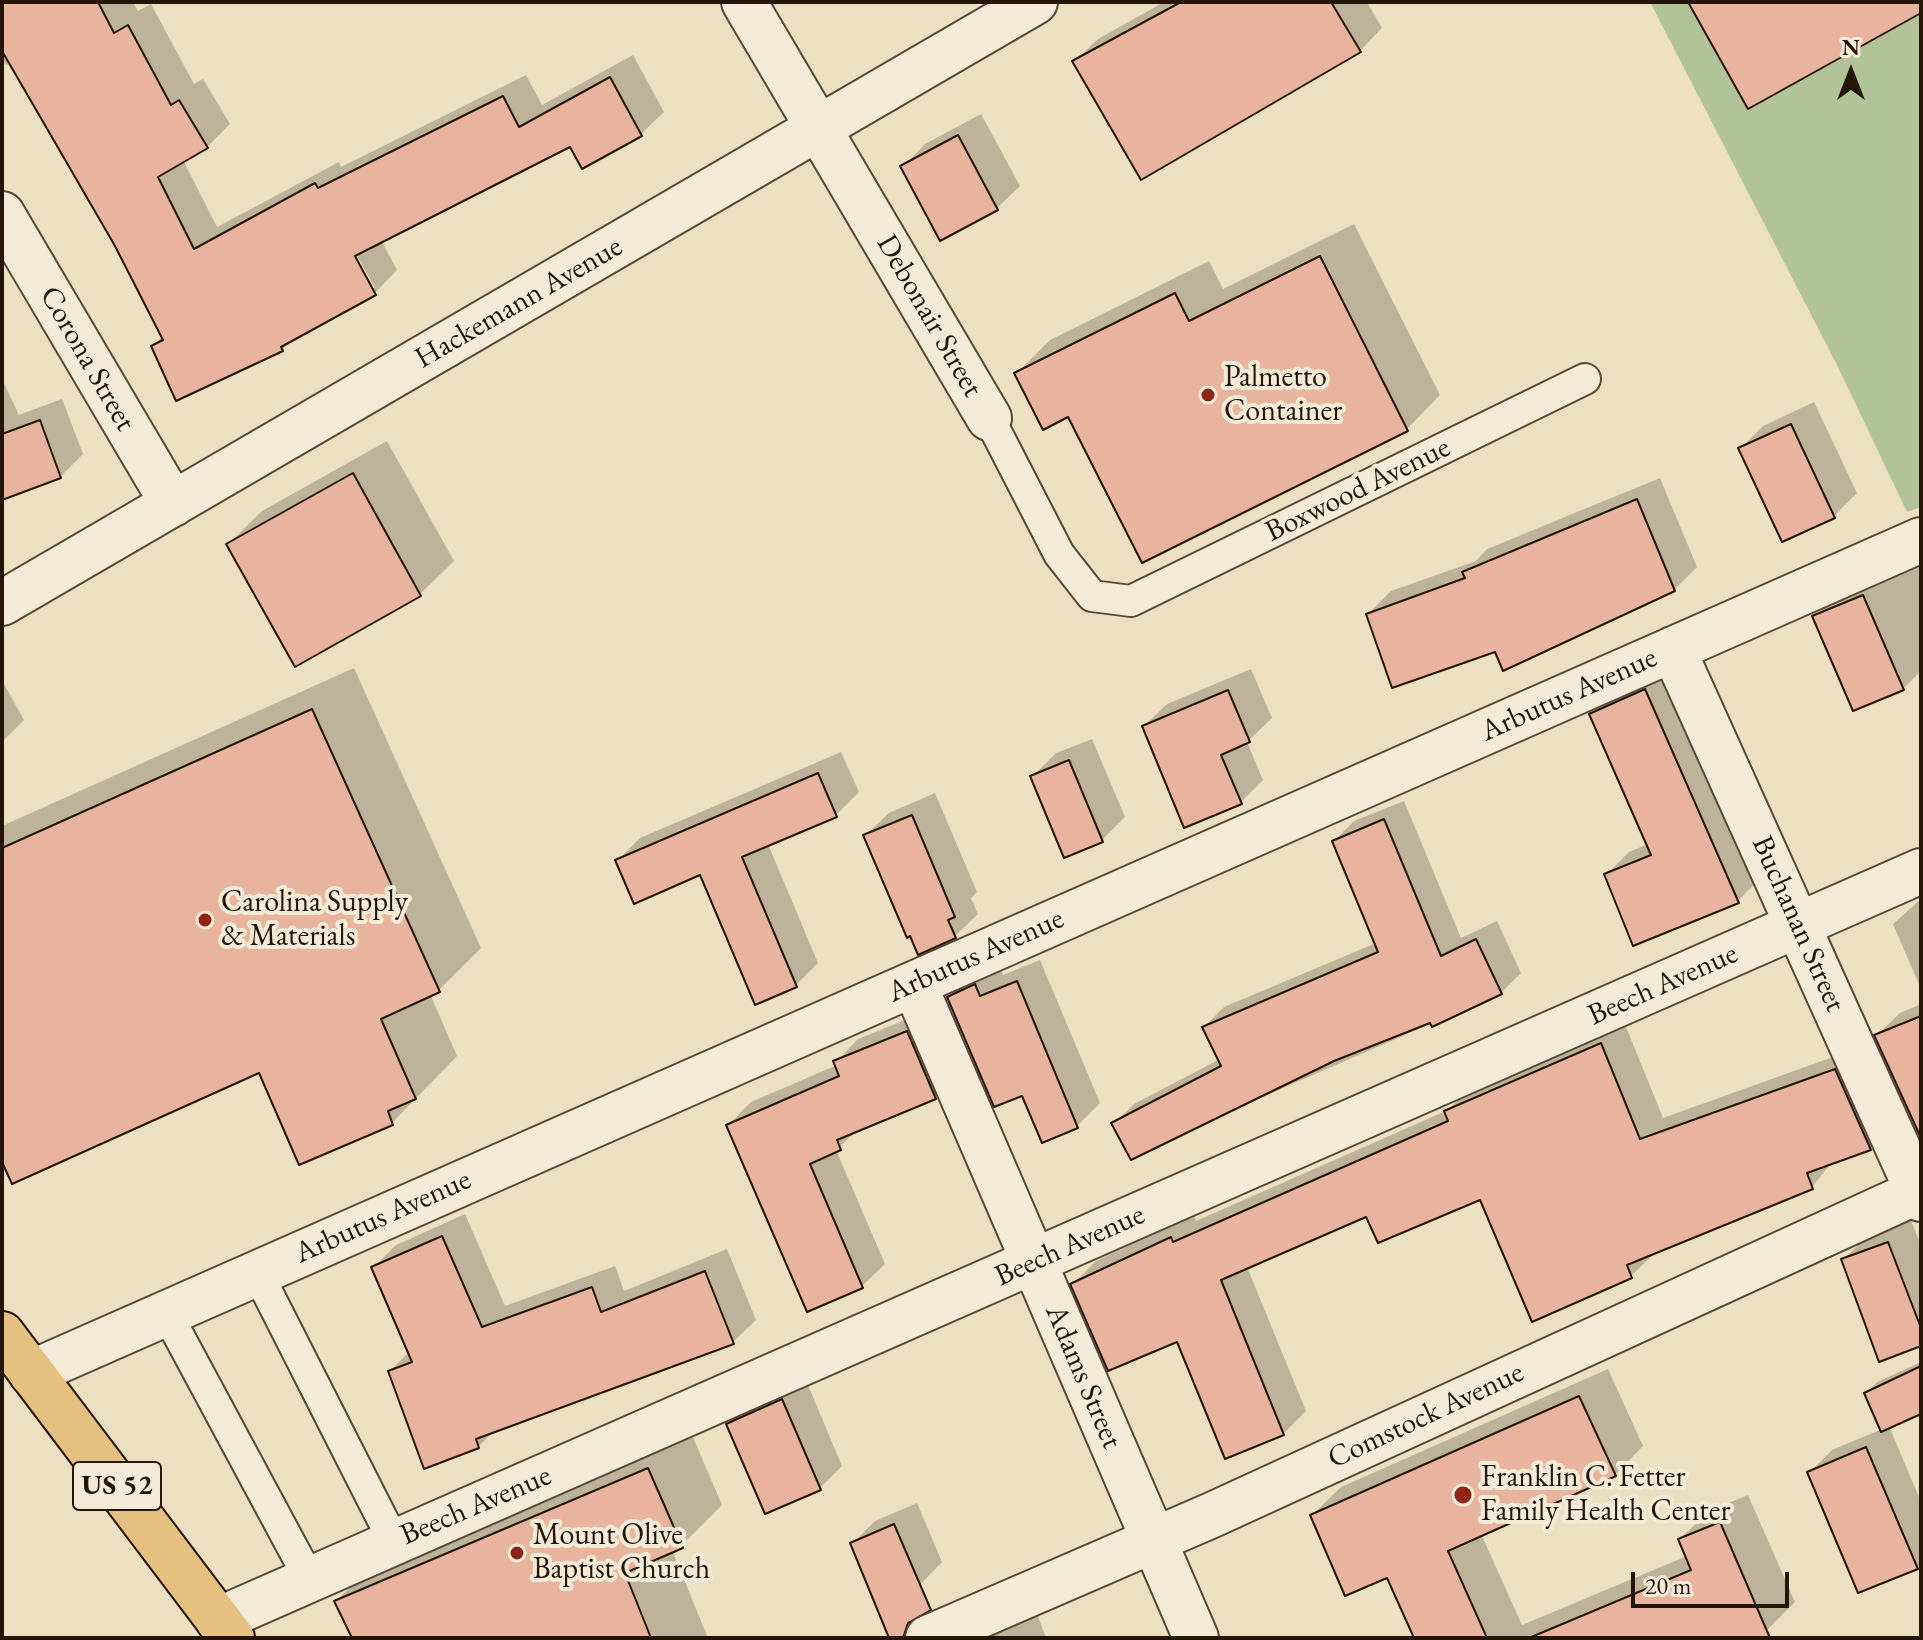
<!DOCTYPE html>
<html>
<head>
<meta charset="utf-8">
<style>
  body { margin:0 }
  #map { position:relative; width:1923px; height:1640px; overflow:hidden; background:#ede0c2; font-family:"EB Garamond",serif }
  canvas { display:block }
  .frame { position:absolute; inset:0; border:4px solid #251408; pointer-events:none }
  .north { position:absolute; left:1811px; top:32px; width:80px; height:80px; -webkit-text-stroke:6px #f3ebd7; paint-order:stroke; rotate:0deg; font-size:22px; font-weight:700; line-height:32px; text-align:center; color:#251408 }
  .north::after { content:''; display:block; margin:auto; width:28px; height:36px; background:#251408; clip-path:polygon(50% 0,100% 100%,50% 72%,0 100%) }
  .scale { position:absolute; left:1631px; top:1572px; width:158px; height:36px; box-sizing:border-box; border:4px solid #251408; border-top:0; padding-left:10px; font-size:24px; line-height:28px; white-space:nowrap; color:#251408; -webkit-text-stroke:6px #f3ebd7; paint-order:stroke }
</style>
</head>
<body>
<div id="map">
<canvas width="1923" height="1640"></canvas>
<div class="frame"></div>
<div class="north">N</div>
<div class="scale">20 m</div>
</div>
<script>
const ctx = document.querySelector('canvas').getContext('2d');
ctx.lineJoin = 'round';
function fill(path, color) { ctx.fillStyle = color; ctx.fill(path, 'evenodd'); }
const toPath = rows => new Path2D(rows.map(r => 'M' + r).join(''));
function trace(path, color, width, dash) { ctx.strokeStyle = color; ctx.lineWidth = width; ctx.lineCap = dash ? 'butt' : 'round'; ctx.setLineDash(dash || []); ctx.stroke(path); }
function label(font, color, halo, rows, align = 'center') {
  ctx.font = font + ' "EB Garamond",serif'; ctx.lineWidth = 8; ctx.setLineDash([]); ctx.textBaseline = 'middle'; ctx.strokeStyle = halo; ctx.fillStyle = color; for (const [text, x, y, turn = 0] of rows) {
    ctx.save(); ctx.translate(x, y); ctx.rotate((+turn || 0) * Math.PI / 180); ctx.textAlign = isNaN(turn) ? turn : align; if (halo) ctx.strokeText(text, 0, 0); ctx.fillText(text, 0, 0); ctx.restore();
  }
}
fill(toPath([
  [1650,2,1921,2,1921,507,1907,512,1838,367]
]), '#b2c398');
fill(toPath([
  [2,2,133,2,138,11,151,4,194,84,203,79,230,124,207,147,183,160,217,227,339,162,341,167,526,75,542,105,633,55,664,112,641,134,571,145,381,240,397,270,375,293,295,337,282,350,153,346,163,336,116,245,11,63,6,65,2,58],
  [352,246,375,288,370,288,348,248],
  [1164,2,1367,2,1382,28,1360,51,1075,61,1098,39],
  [981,114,1020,186,997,208,903,167,925,144],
  [1354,224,1440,395,1407,429,1069,415,1017,373,1050,340,1209,261,1223,289],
  [2,379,19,415,62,399,83,454,60,477,2,498],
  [1814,402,1857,493,1834,516,1783,539,1741,448,1763,426],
  [387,441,454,561,420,594,228,544,262,511],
  [1660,478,1697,567,1674,590,1497,650,1368,614,1391,591,1476,561,1487,549],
  [1921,566,1921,671,1903,689,1815,617,1838,594,1886,574,1889,579],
  [354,668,481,948,439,990,430,994,457,1056,392,1123,260,1071,2,1157,2,826],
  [1668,668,1760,878,1738,901,1606,875,1629,852,1648,844,1592,714,1614,691],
  [1251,669,1272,718,1247,742,1263,780,1240,803,1144,726,1167,704],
  [2,680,24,720,2,742],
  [1092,739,1125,817,1102,840,1033,776,1056,753],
  [841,752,859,792,836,815,768,844,818,963,795,986,701,873,617,861,640,838],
  [935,793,977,892,971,898,978,914,955,936,866,835,889,813],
  [1404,801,1461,938,1497,921,1521,973,1501,993,1242,1106,1114,1124,1134,1104,1220,1059,1204,1027,1224,1007,1376,943,1334,841,1354,821],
  [1921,899,1921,989,1893,924],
  [1040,960,1100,1103,1077,1126,1023,1094,949,997,972,974,998,963,1003,975],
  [1921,1004,1921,1133,1877,1035,1900,1013],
  [930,1010,958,1074,935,1097,861,1127,836,1150,885,1264,862,1286,808,1309,728,1125,751,1102,837,1065,836,1062,858,1039],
  [1624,1022,1663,1118,1858,1048,1893,1125,1870,1148,1833,1161,1812,1187,1654,1254,1631,1276,1481,1198,1368,1214,1247,1267,1306,1411,1283,1434,1178,1340,1073,1284,1096,1261,1194,1215,1196,1221,1448,1110,1469,1089],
  [465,1214,505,1306,615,1266,624,1291,727,1249,756,1320,733,1342,496,1429,478,1447,390,1371,409,1352,373,1268,396,1245],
  [1911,1220,1921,1246,1921,1344,1843,1260,1866,1237],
  [1921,1362,1921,1412,1889,1426,1921,1502,1921,1563,1917,1568,1810,1472,1832,1450,1882,1429,1866,1393,1877,1382],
  [1608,1369,1643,1446,1615,1475,1481,1534,1522,1625,1687,1556,1680,1539,1709,1511,1748,1495,1795,1602,1766,1631,1750,1638,1417,1638,1388,1575,1312,1515,1341,1487],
  [805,1378,842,1466,820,1488,729,1424,751,1401],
  [689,1428,722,1505,681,1546,672,1550,708,1638,354,1638,336,1601,377,1561],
  [917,1503,942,1562,920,1585,852,1544,875,1521],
  [1036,1611,1046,1638,982,1638]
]), '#0003');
const building = toPath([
  [2,2,98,2,114,33,128,25,171,105,179,100,208,148,158,177,194,249,315,183,318,188,503,96,519,127,610,77,642,136,582,169,570,147,355,256,376,295,281,347,283,351,176,401,151,346,163,340,115,246,2,51,2,2],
  [1181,2,1331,2,1361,52,1141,180,1072,61,1181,2],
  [1688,2,1921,2,1921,13,1748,109,1688,2],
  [958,135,998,210,940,241,900,166,958,135],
  [1320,256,1408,431,1142,563,1068,417,1043,430,1014,373,1175,293,1189,321,1320,256],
  [40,420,61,478,2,500,2,434,40,420],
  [1791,424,1835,518,1782,542,1738,448,1791,424],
  [353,473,421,596,295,667,226,544,353,473],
  [1637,499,1675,591,1503,671,1495,652,1392,688,1366,614,1465,578,1462,572,1637,499],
  [1863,595,1904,690,1853,711,1812,616,1863,595],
  [1645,689,1739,903,1633,946,1604,874,1651,855,1589,714,1645,689],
  [1228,690,1250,742,1221,755,1242,804,1184,828,1142,726,1228,690],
  [312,709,440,992,381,1019,416,1099,388,1111,393,1125,299,1165,259,1073,12,1184,2,1162,2,848,312,709],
  [1069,760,1103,842,1064,858,1030,776,1069,760],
  [818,773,837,817,742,857,797,987,755,1005,700,875,634,904,615,860,818,773],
  [912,815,955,917,948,920,956,938,918,955,910,936,907,938,863,835,912,815],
  [1384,819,1441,956,1476,939,1502,994,1432,1027,1430,1023,1334,1061,1131,1160,1111,1123,1221,1066,1202,1027,1378,952,1332,841,1384,819],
  [1017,981,1078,1128,1042,1143,1022,1096,994,1107,947,997,975,984,980,996,1017,981],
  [1921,1016,1921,1138,1874,1035,1921,1016],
  [907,1031,936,1099,837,1140,841,1150,810,1164,863,1288,807,1312,726,1125,839,1076,833,1061,907,1031],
  [1601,1043,1640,1139,1835,1069,1871,1150,1807,1173,1813,1189,1627,1265,1632,1278,1532,1322,1480,1200,1378,1243,1366,1217,1221,1280,1284,1435,1225,1459,1177,1342,1108,1371,1070,1284,1171,1237,1173,1242,1448,1121,1444,1111,1601,1043],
  [442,1236,482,1327,592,1287,601,1312,705,1271,734,1344,476,1439,479,1448,424,1469,388,1371,412,1362,371,1267,442,1236],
  [1888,1242,1921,1328,1921,1346,1879,1362,1841,1259,1888,1242],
  [1921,1366,1921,1414,1881,1432,1864,1393,1921,1366],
  [1579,1396,1616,1476,1448,1551,1487,1638,1414,1638,1387,1578,1345,1596,1310,1515,1579,1396],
  [782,1399,821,1490,765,1514,726,1424,782,1399],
  [1866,1447,1918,1569,1858,1593,1807,1472,1866,1447],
  [648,1468,683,1548,625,1573,651,1638,352,1638,334,1601,648,1468],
  [1720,1522,1770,1638,1529,1638,1691,1570,1678,1539,1720,1522],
  [894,1524,931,1610,908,1623,903,1638,889,1638,850,1543,894,1524]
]);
fill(building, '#e8b49d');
trace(building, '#251408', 2);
const lane = toPath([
  [989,418,1059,554,1092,596,1131,601,1585,379],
  [257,1272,394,1542],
  [166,1312,310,1580]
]);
const street = toPath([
  [744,2,989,418],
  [2,214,173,504],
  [2,603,1035,2],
  [1673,649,1921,1199],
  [914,984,1196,1638],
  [31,1373,1921,540],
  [218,1620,1921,871],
  [928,1638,1212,1515,1921,1190]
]);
const primary = toPath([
  [2,1334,232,1638]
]);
trace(lane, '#574736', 34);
trace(street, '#574736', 48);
trace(primary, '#251408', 48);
trace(lane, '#f3ebd7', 30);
trace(street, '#f3ebd7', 44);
trace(primary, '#e6c081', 44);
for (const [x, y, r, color] of [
  [1208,395,8,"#8f2418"],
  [205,920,8,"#8f2418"],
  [1463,1495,10,"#8f2418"],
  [517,1553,8,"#8f2418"]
]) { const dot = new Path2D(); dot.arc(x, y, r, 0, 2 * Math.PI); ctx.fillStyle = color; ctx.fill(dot); trace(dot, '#f3ebd7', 3); }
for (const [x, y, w] of [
  [117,1486,88]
]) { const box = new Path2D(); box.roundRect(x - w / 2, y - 24, w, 48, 6); ctx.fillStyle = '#f3ebd7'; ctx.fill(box); trace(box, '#251408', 2); }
label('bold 28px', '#251408', null, [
  ["US 52",117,1486]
]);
label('30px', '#251408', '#f3ebd7', [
  ["Hackemann Avenue",519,303,-30],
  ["Debonair Street",929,316,60],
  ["Corona Street",87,359,60],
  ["Boxwood Avenue",1358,490,-26],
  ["Arbutus Avenue",1569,695,-24],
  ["Buchanan Street",1798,924,66],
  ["Arbutus Avenue",976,956,-24],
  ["Beech Avenue",1663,985,-24],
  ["Arbutus Avenue",383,1217,-24],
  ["Beech Avenue",1070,1246,-24],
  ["Adams Street",1083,1377,67],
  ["Comstock Avenue",1426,1416,-25],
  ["Beech Avenue",476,1506,-23]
]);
label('30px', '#251408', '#f3ebd7', [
  ["Palmetto",1224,378],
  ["Container",1224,412],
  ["Carolina Supply",221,903],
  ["& Materials",221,937],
  ["Franklin C. Fetter",1481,1478],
  ["Family Health Center",1481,1512],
  ["Mount Olive",533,1536],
  ["Baptist Church",533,1570]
], 'left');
</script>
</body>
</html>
